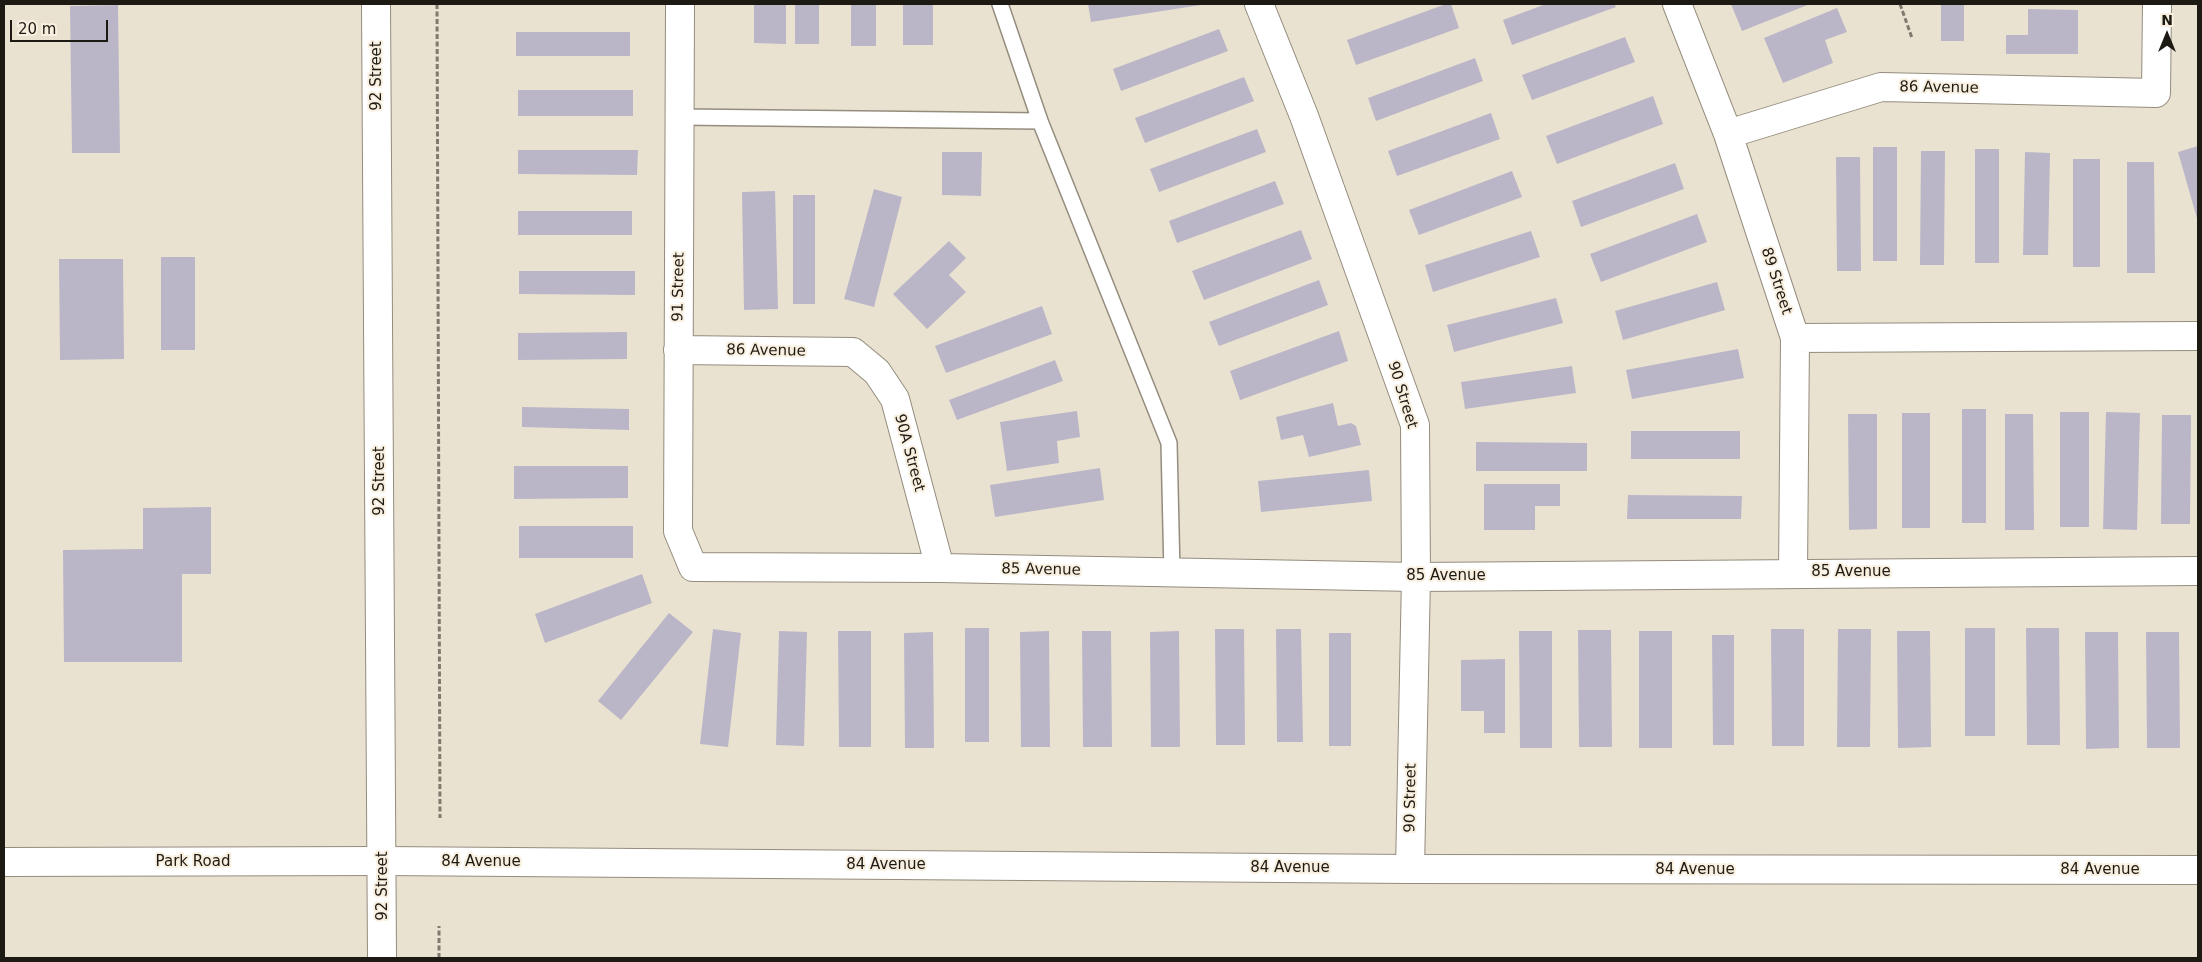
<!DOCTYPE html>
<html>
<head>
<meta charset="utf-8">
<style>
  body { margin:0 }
  #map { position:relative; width:2202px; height:962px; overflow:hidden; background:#eae2d1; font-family:"DejaVu Sans",sans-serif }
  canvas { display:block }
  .frame { position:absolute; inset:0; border:5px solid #1d1a14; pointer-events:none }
  .north { position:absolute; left:2142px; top:10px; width:50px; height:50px; -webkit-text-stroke:4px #f8efdf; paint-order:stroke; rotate:0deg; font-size:14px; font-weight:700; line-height:20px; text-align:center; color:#1d1a14 }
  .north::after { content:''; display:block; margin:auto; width:18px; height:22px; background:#1d1a14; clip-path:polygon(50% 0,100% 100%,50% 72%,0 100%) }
  .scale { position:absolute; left:10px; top:20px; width:98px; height:22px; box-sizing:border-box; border:2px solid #1d1a14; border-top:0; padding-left:6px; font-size:15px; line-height:18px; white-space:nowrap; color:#1d1a14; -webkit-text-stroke:4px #f8efdf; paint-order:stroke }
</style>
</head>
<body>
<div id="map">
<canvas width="2202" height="962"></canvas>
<div class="frame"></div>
<div class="north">N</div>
<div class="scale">20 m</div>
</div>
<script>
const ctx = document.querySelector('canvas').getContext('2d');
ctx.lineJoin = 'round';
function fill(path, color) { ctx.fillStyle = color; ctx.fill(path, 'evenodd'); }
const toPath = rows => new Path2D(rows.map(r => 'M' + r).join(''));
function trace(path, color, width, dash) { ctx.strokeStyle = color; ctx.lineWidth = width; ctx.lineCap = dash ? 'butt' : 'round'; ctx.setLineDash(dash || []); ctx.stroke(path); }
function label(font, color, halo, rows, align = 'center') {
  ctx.font = font + ' "DejaVu Sans",sans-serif'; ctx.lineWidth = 4; ctx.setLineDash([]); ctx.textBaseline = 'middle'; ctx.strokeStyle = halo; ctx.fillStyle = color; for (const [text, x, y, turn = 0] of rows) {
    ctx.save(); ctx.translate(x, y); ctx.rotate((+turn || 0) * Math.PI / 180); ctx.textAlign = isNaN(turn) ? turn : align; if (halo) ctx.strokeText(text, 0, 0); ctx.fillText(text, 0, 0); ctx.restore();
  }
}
fill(toPath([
  [754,4,786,4,786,44,754,43],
  [795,4,819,4,819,44,795,44],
  [851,4,876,4,876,46,851,46],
  [903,4,933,4,933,45,903,45],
  [1088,4,1201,4,1201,5,1091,22],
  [1446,4,1451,4,1459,28,1356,65,1347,40],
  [1546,4,1614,4,1616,7,1512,45,1503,20],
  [1731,4,1810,4,1742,31],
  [1941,4,1964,4,1964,41,1941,41],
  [118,5,120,153,72,153,70,6],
  [1837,8,1847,32,1825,40,1833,63,1783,83,1764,38],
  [2028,9,2078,10,2078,54,2006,54,2006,35,2028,35],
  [1219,29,1228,51,1121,91,1113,69],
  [516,32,630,32,630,56,516,56],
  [1625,37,1635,62,1532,100,1522,75],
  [1475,58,1483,81,1376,121,1368,98],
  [1244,77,1254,101,1145,143,1135,118],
  [518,90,633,90,633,116,518,116],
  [1653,96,1663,124,1557,164,1546,136],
  [1491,113,1500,139,1397,176,1388,151],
  [1257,129,1266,152,1159,192,1150,169],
  [2198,146,2198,222,2178,152],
  [1873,147,1897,147,1897,261,1873,261],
  [1975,149,1999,149,1999,263,1975,263],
  [518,150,638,150,637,175,518,174],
  [1921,151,1945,151,1944,265,1920,265],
  [942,152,982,152,981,196,942,195],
  [2025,152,2050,153,2048,255,2023,255],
  [1836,157,1860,157,1861,271,1837,271],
  [2073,159,2100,159,2100,267,2073,267],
  [2127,162,2154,162,2155,273,2127,273],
  [1675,163,1684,189,1581,227,1572,201],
  [1512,171,1522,197,1419,235,1409,210],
  [1275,181,1284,204,1177,243,1169,221],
  [874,189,902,197,874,307,844,299],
  [775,191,778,309,744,310,742,192],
  [793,195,815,195,815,304,793,304],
  [518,211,632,211,632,235,518,235],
  [1697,214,1707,242,1601,282,1590,254],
  [1301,230,1312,259,1204,300,1192,271],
  [1531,231,1540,257,1433,292,1425,265],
  [949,241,966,258,949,275,966,292,927,329,893,294],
  [161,257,195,257,195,350,161,350],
  [59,259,123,259,124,359,60,360],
  [519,271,635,271,635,295,519,294],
  [1319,280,1328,305,1219,346,1209,322],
  [1717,282,1725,310,1623,340,1615,311],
  [1556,298,1563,323,1454,352,1447,325],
  [1042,306,1052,334,946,373,935,346],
  [1339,331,1348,361,1240,400,1230,371],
  [627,332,627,359,518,360,518,333],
  [1738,349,1744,378,1632,399,1626,370],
  [1055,360,1063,381,957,420,949,400],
  [1572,366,1576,393,1465,409,1461,382],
  [1333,403,1338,426,1351,423,1356,426,1361,445,1309,457,1303,435,1281,440,1276,417],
  [522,407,629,409,629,430,522,427],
  [1962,409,1986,409,1986,523,1962,523],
  [1077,411,1080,437,1057,441,1059,463,1007,471,1000,422],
  [2060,412,2089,412,2089,527,2060,527],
  [2106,412,2140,413,2137,530,2103,529],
  [1902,413,1930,413,1930,528,1902,528],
  [1848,414,1877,414,1877,529,1849,530],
  [2005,414,2033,414,2034,530,2005,530],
  [2162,415,2191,415,2190,524,2161,524],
  [1631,431,1740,431,1740,459,1631,459],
  [1476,442,1587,443,1587,471,1476,471],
  [514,466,628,466,628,498,514,499],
  [1100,468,1104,500,995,517,990,485],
  [1369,470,1372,501,1261,512,1258,481],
  [1484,484,1560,484,1560,506,1535,506,1535,530,1484,530],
  [1628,495,1742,496,1741,519,1627,519],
  [211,507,211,574,182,574,182,662,64,662,63,550,143,549,143,508],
  [519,526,633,526,633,558,519,558],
  [642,574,652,603,545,643,535,614],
  [669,613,693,632,621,720,598,701],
  [965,628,989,628,989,742,965,742],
  [1965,628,1995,628,1995,736,1965,736],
  [2026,628,2059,628,2060,745,2027,745],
  [713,629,741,633,728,747,700,744],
  [1215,629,1244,629,1245,745,1216,745],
  [1276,629,1301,629,1303,742,1277,742],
  [1771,629,1804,629,1804,746,1772,746],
  [1838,629,1871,629,1870,747,1837,747],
  [1578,630,1611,630,1612,747,1579,747],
  [779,631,807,632,804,746,776,745],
  [838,631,871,631,871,747,839,747],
  [1049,631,1050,747,1021,747,1020,632],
  [1082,631,1111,631,1112,747,1083,747],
  [1179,631,1180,747,1151,747,1150,632],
  [1519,631,1552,631,1552,748,1520,748],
  [1639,631,1672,631,1672,748,1639,748],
  [1897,631,1930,631,1931,747,1898,748],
  [933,632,934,748,905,748,904,633],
  [2085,632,2118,632,2119,748,2086,749],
  [2146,632,2179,632,2180,748,2147,748],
  [1329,633,1351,633,1351,746,1329,746],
  [1712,635,1734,635,1734,745,1713,745],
  [1505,659,1505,733,1484,733,1484,711,1461,711,1461,660]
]), '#bab6c7');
const service = toPath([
  [1000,4,1040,121,1169,443,1172,573],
  [680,117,1040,121]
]);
const minor = toPath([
  [680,4,678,531,693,567,940,568,1416,577,2198,571],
  [1259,4,1304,116,1415,425,1416,577,1410,869],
  [1677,4,1728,134,1795,338,1793,573],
  [1728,134,1881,87,2156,93,2157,4],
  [1795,338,2198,336],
  [678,350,853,352,877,372,895,399,940,568],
  [4,862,383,861]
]);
const tertiary = toPath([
  [383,861,1410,869,2198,870]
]);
const secondary = toPath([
  [376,4,382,958]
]);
trace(service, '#948c7d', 18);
trace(minor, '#948c7d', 30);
trace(tertiary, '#948c7d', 30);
trace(secondary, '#948c7d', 30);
trace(toPath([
  [437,4,440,818],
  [1900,4,1912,38],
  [439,958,439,926]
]), '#7f796e', 3, [5, 2.5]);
trace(service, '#fff', 15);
trace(minor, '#fff', 28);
trace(tertiary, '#fff', 28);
trace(secondary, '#fff', 28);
label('15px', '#1d1a14', '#f8efdf', [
  ["92 Street",377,76,-90],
  ["86 Avenue",1939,88,1],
  ["89 Street",1776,281,72],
  ["91 Street",679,287,-89],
  ["86 Avenue",766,351,1],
  ["90 Street",1402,395,73],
  ["90A Street",909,453,75],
  ["92 Street",380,481,-90],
  ["85 Avenue",1041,570,1],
  ["85 Avenue",1851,572],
  ["85 Avenue",1446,576],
  ["90 Street",1411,798,-89],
  ["Park Road",193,862],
  ["84 Avenue",481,862],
  ["84 Avenue",886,865],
  ["84 Avenue",1290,868],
  ["84 Avenue",1695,870],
  ["84 Avenue",2100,870],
  ["92 Street",383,886,-90]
]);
</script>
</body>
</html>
